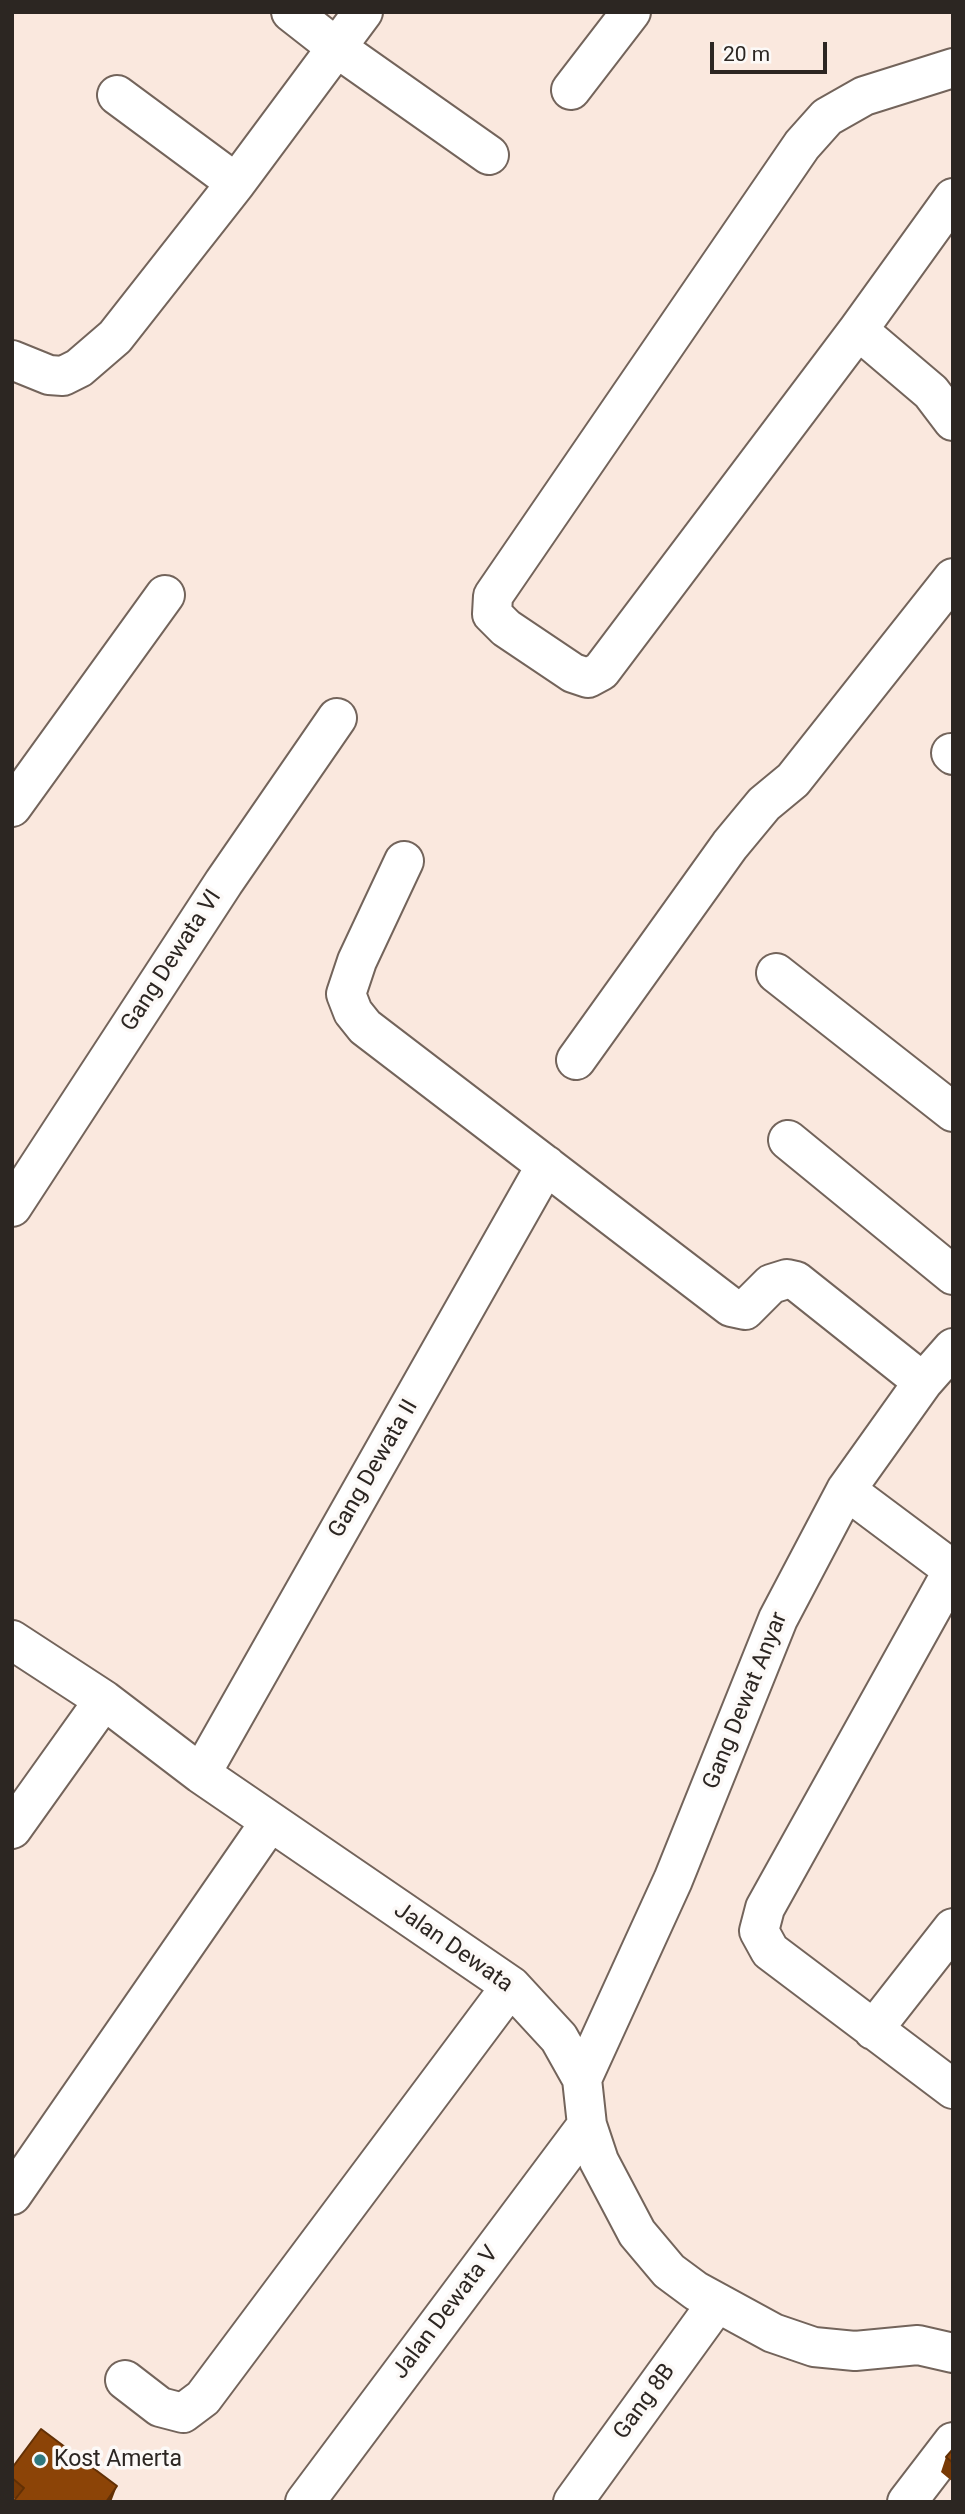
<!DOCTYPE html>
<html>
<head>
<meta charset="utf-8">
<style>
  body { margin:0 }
  #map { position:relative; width:965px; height:2514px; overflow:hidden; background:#fae8de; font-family:Roboto,sans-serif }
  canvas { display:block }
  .frame { position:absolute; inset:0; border:14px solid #2c2622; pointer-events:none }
  .scale { position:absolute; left:710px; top:42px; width:117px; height:32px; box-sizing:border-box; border:4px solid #2c2622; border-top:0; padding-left:9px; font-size:21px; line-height:24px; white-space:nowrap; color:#2c2622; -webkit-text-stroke:5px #fcf9f7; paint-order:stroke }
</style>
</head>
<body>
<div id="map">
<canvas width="965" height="2514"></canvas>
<div class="frame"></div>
<div class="scale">20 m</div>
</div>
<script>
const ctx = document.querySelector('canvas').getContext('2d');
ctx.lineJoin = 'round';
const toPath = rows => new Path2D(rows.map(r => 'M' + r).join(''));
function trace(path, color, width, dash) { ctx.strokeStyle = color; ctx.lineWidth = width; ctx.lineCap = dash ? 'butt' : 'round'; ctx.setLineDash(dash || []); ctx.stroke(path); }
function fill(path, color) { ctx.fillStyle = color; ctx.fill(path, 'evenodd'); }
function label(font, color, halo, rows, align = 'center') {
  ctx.font = font + ' Roboto,sans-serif'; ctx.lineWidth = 7; ctx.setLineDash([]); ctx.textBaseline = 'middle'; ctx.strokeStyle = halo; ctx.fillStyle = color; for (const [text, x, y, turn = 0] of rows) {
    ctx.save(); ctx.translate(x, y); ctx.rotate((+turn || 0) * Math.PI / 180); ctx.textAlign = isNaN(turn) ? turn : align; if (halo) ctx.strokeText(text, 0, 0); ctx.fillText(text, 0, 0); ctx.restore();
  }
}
const minor = toPath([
  [291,12,337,48,489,155],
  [953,68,864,96,827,117,802,145,493,596,492,614,506,628,573,673,588,678,601,671,858,330,953,198],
  [571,90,631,12],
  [117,95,236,183],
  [858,330,931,392,953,421],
  [12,360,49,375,63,376,79,368,115,337,236,183,363,12],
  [951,753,953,755],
  [12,807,165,595],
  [404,861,357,961,346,994,353,1012,365,1027,731,1307,745,1310,771,1284,787,1279,796,1281,923,1382],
  [776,973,953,1112],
  [576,1060,730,845,764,804,793,780,953,578],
  [788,1140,953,1275],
  [12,1207,224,882,337,718],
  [846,1490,953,1570],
  [953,1570,765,1908,759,1931,770,1951,953,2089],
  [12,1640,104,1700,201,1774,511,1986,559,2038,582,2079,587,2125,599,2161,637,2233,669,2271,696,2291,773,2333,814,2347,855,2351,918,2345,953,2353],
  [201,1774,546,1165],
  [12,1829,104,1700],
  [873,2030,953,1928],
  [582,2079,673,1880,778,1619,846,1490,923,1382,953,1348],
  [12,2195,270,1822],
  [125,2380,160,2407,183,2413,203,2398,511,1986],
  [305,2502,587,2125],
  [573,2502,717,2303],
  [907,2502,953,2442]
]);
trace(minor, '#73645b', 42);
trace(minor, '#fff', 38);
fill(toPath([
  [953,2449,953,2482,941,2472,946,2457],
  [12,2468,117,2486,15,2499,12,2497]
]), '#783a06');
fill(toPath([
  [117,2486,111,2502,106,2502]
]), '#623005');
const building = toPath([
  [41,2429,117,2486,106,2502,13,2502,24,2488,12,2478,12,2468,41,2429],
  [953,2449,953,2463,946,2457,953,2449]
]);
fill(building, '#8c4407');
trace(building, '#623005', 2);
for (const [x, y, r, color] of [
  [40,2460,7,"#2f787e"]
]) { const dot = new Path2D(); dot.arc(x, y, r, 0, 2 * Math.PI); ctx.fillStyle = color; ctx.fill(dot); trace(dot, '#fcf9f7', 2.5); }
label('23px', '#2c2622', '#fcf9f7', [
  ["Gang Dewata VI",172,961,-57],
  ["Gang Dewata II",374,1469,-60],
  ["Gang Dewat Anyar",746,1701,-68],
  ["Jalan Dewata",453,1948,35],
  ["Jalan Dewata V",446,2313,-53],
  ["Gang 8B",645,2402,-54]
]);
label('23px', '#2c2622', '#fcf9f7', [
  ["Kost Amerta",54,2460]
], 'left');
</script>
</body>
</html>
